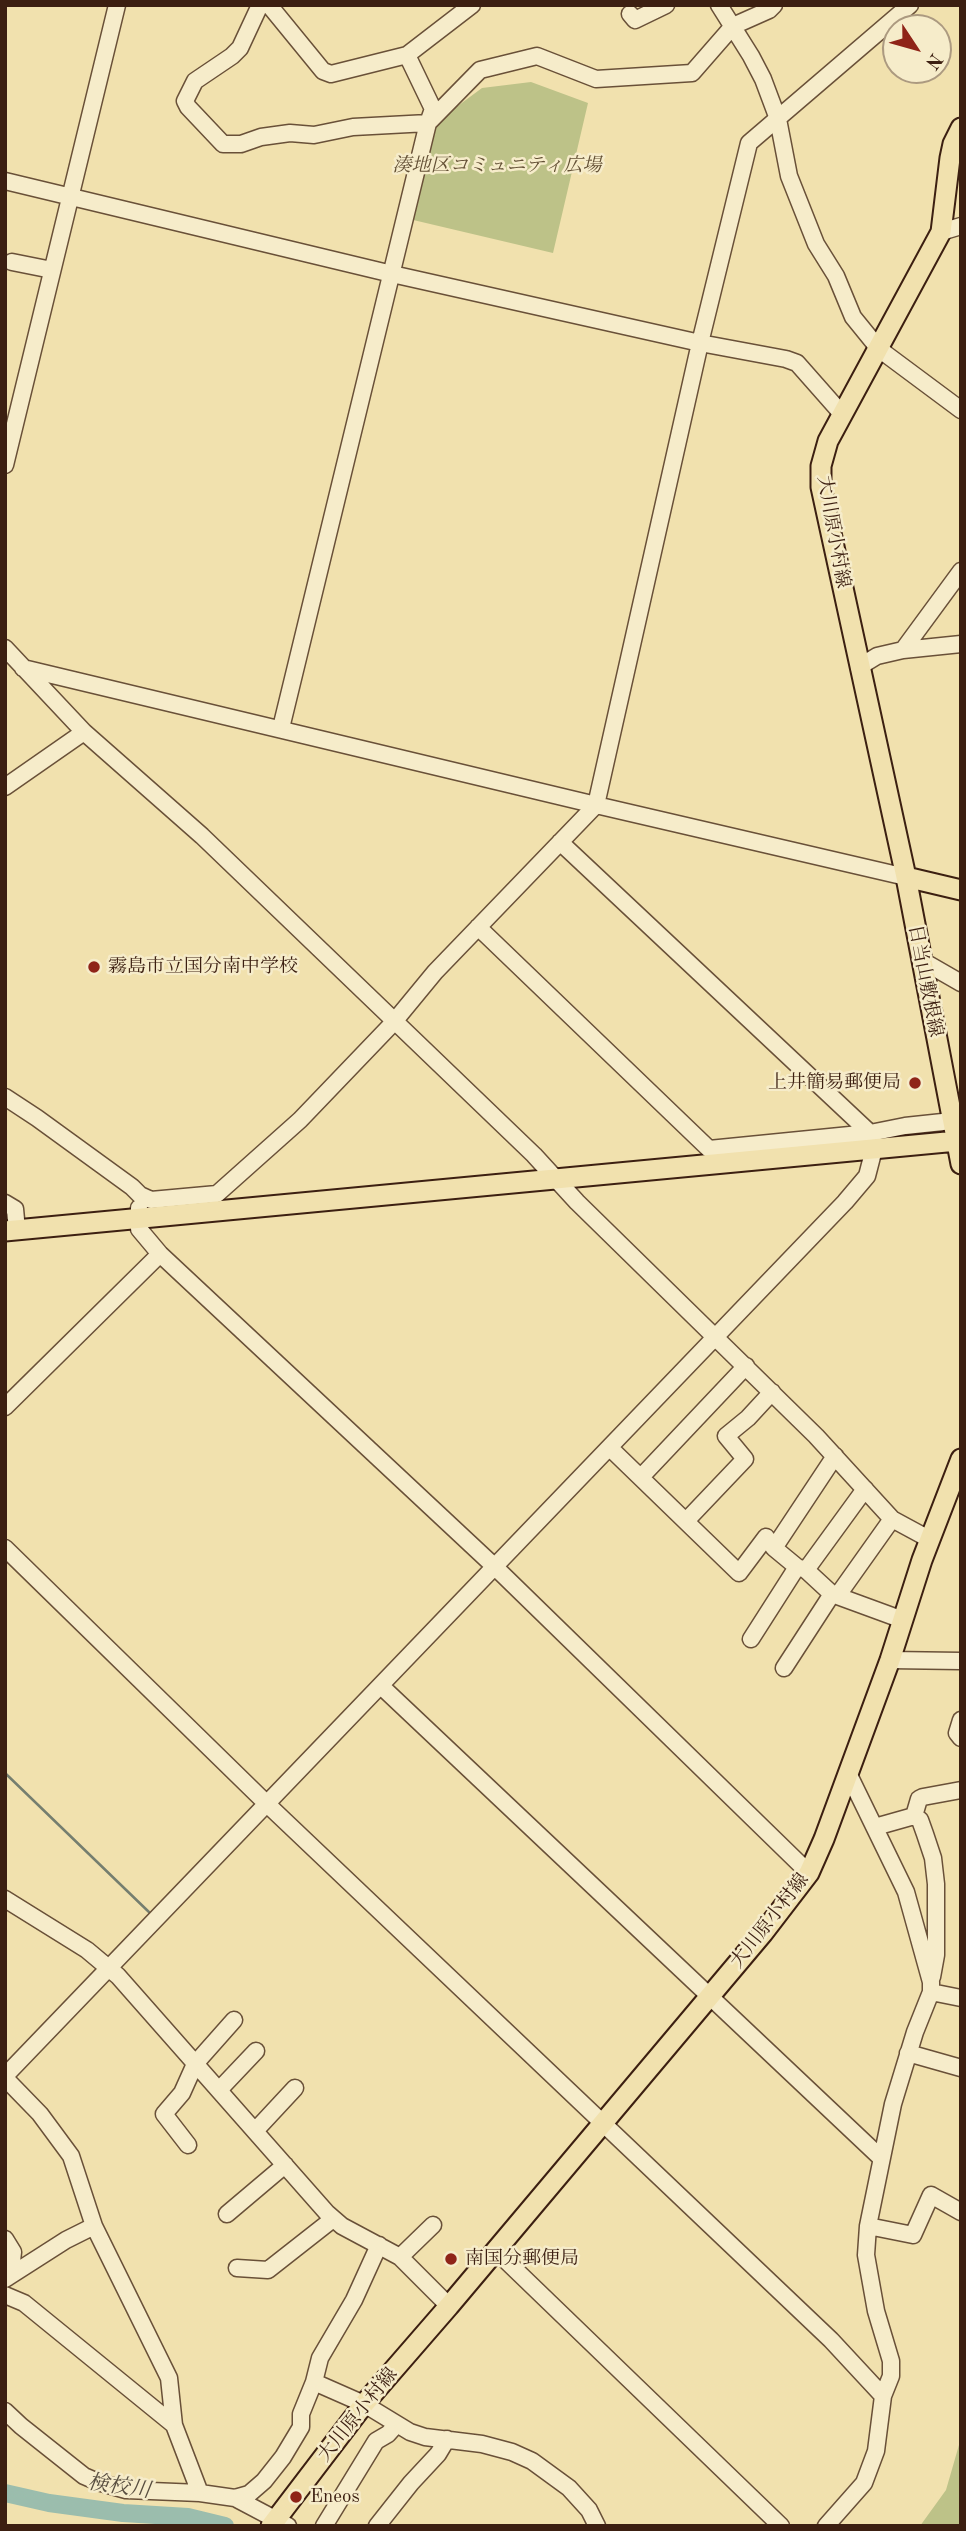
<!DOCTYPE html>
<html>
<head>
<meta charset="utf-8">
<style>
  body { margin:0 }
  #map { position:relative; width:966px; height:2531px; overflow:hidden; background:#f1e1ae; font-family:"Old Standard TT",serif }
  canvas { display:block }
  .frame { position:absolute; inset:0; border:7px solid #3c1f11; pointer-events:none }
  .north { position:absolute; left:882px; top:14px; width:70px; height:70px; box-sizing:border-box; background:#f6ecca; border:2px solid #ac9a80; border-radius:50%; rotate:126deg; font-size:19px; font-weight:700; line-height:28px; text-align:center; color:#3c1f11 }
  .north::after { content:''; display:block; margin:auto; width:24px; height:32px; background:#8f2418; clip-path:polygon(50% 0,100% 100%,50% 72%,0 100%) }
</style>
</head>
<body>
<div id="map">
<canvas width="966" height="2531"></canvas>
<div class="frame"></div>
<div class="north">N</div>
</div>
<script>
const ctx = document.querySelector('canvas').getContext('2d');
ctx.lineJoin = 'round';
function fill(path, color) { ctx.fillStyle = color; ctx.fill(path, 'evenodd'); }
const toPath = rows => new Path2D(rows.map(r => 'M' + r).join(''));
function trace(path, color, width, dash) { ctx.strokeStyle = color; ctx.lineWidth = width; ctx.lineCap = dash ? 'butt' : 'round'; ctx.setLineDash(dash || []); ctx.stroke(path); }
function label(font, color, halo, rows, align = 'center') {
  ctx.font = font + ' "Old Standard TT","Noto Serif JP",serif'; ctx.lineWidth = 5; ctx.setLineDash([]); ctx.textBaseline = 'middle'; ctx.strokeStyle = halo; ctx.fillStyle = color; for (const [text, x, y, turn = 0] of rows) {
    ctx.save(); ctx.translate(x, y); ctx.rotate((+turn || 0) * Math.PI / 180); ctx.textAlign = isNaN(turn) ? turn : align; if (halo) ctx.strokeText(text, 0, 0); ctx.fillText(text, 0, 0); ctx.restore();
  }
}
fill(toPath([
  [531,82,588,103,553,253,409,219,432,125,482,88],
  [961,2438,961,2526,920,2526,946,2490]
]), '#bdc288');
trace(toPath([
  [5,1773,151,1914]
]), '#757e6f', 2.5);
trace(toPath([
  [5,2493,49,2503,123,2513,188,2517,225,2526]
]), '#9bbdad', 18);
const minor = toPath([
  [260,5,240,48,232,56,195,81,185,101,188,107,223,144,241,144,261,137,290,133,314,135,353,127,428,123,480,70,537,56,596,79,692,73,733,26,769,10,774,5],
  [269,5,323,71,331,74,407,55,472,5],
  [719,5,751,56,763,79,778,119,789,176,816,244,836,276,853,317,879,349,961,410],
  [630,14,635,20,666,5],
  [5,181,392,274,700,343,786,359,797,363,842,414],
  [941,232,961,226],
  [12,262,52,270],
  [5,465,117,5],
  [5,648,84,732,202,836,534,1155,577,1202,816,1436,892,1519,929,1539],
  [903,650,961,571],
  [859,667,877,656,903,650,961,644],
  [23,668,596,805,906,877],
  [281,728,428,123,433,109,407,55],
  [5,787,84,732],
  [560,842,870,1133],
  [478,927,709,1149,870,1133,905,1126,952,1121],
  [921,960,961,983],
  [5,1097,37,1118,132,1187,140,1195,151,1200,217,1194,300,1120,393,1023,435,972,596,805,700,343,749,143,910,5],
  [5,1203,15,1209,17,1230],
  [139,1208,139,1229,160,1254,495,1567,809,1873],
  [5,1407,160,1254],
  [610,1448,739,1573,766,1537,774,1548],
  [835,1456,774,1548,797,1567,806,1570,832,1594,903,1620],
  [641,1477,746,1366],
  [686,1521,745,1459,726,1436,748,1418,772,1392],
  [5,1548,267,1804,831,2340,883,2396],
  [806,1570,865,1489],
  [838,1595,892,1519],
  [751,1639,797,1567],
  [890,1660,961,1661],
  [784,1668,832,1594],
  [381,1686,881,2158],
  [961,1720,957,1733,961,1738],
  [914,1816,919,1799,923,1797,961,1790],
  [875,1827,914,1816,920,1820,925,1834,933,1858,936,1884,936,1955,932,1977],
  [5,1899,87,1950,118,1976,327,2213,342,2226,400,2257,449,2306],
  [931,1992,961,1998],
  [908,2053,961,2068],
  [5,2076,845,1202,867,1176,874,1149],
  [5,2078,40,2114,71,2156,94,2226,169,2378,174,2425,200,2493],
  [219,2090,256,2051],
  [255,2131,295,2088],
  [188,2145,164,2114,182,2093,195,2064,234,2020],
  [227,2214,285,2165],
  [868,2226,913,2235,931,2195,961,2212],
  [5,2239,13,2252,11,2270,7,2278],
  [496,2251,781,2526],
  [400,2257,433,2225],
  [237,2268,268,2270,333,2219],
  [5,2279,66,2240,94,2226],
  [5,2295,24,2303,174,2425],
  [314,2382,364,2404,410,2432,425,2437,482,2444,512,2452,532,2461,569,2488,589,2510,597,2526],
  [5,2411,21,2426,84,2476,98,2482,126,2490,200,2493,235,2498,288,2526],
  [235,2498,249,2494,264,2481,283,2457,301,2427,301,2414,314,2382,320,2358,354,2300,379,2245],
  [324,2526,376,2441,388,2434,396,2425],
  [377,2526,411,2483,438,2454,447,2439],
  [826,2526,864,2483,876,2451,883,2396,891,2376,891,2361,876,2311,866,2255,868,2226,893,2104,915,2032,931,1992,931,1982,906,1892,848,1773]
]);
const major = toPath([
  [961,128,953,144,950,158,941,232,828,441,821,466,821,487,906,877,961,1164],
  [906,877,961,890],
  [5,1231,957,1141],
  [449,2306,763,1933,809,1873,824,1839,890,1660,922,1560,961,1459],
  [271,2526,364,2404,449,2306]
]);
trace(minor, '#695038', 19);
trace(major, '#3c1f11', 23);
trace(minor, '#f6ecca', 16);
trace(major, '#f1e1ae', 19);
for (const [x, y, r, color] of [
  [94,967,7,"#8f2418"],
  [915,1083,7,"#8f2418"],
  [451,2259,7,"#8f2418"],
  [296,2497,7,"#8f2418"]
]) { const dot = new Path2D(); dot.arc(x, y, r, 0, 2 * Math.PI); ctx.fillStyle = color; ctx.fill(dot); trace(dot, '#f6ecca', 2.5); }
label('italic 19px', '#635035', '#f6ecca', [
  ["湊地区コミュニティ広場",497,166]
]);
label('19px', '#3c1f11', '#f6ecca', [
  ["大川原小村線",833,532,80],
  ["日当山敷根線",925,981,79],
  ["大川原小村線",770,1921,-52],
  ["大川原小村線",358,2415,-51]
]);
label('19px', '#3c1f11', '#f6ecca', [
  ["霧島市立国分南中学校",108,967],
  ["上井簡易郵便局",901,1083,"right"],
  ["南国分郵便局",465,2259],
  ["Eneos",310,2497]
], 'left');
label('italic 21px', '#584e40', '#f6ecca', [
  ["検校川",119,2487,8]
]);
</script>
</body>
</html>
